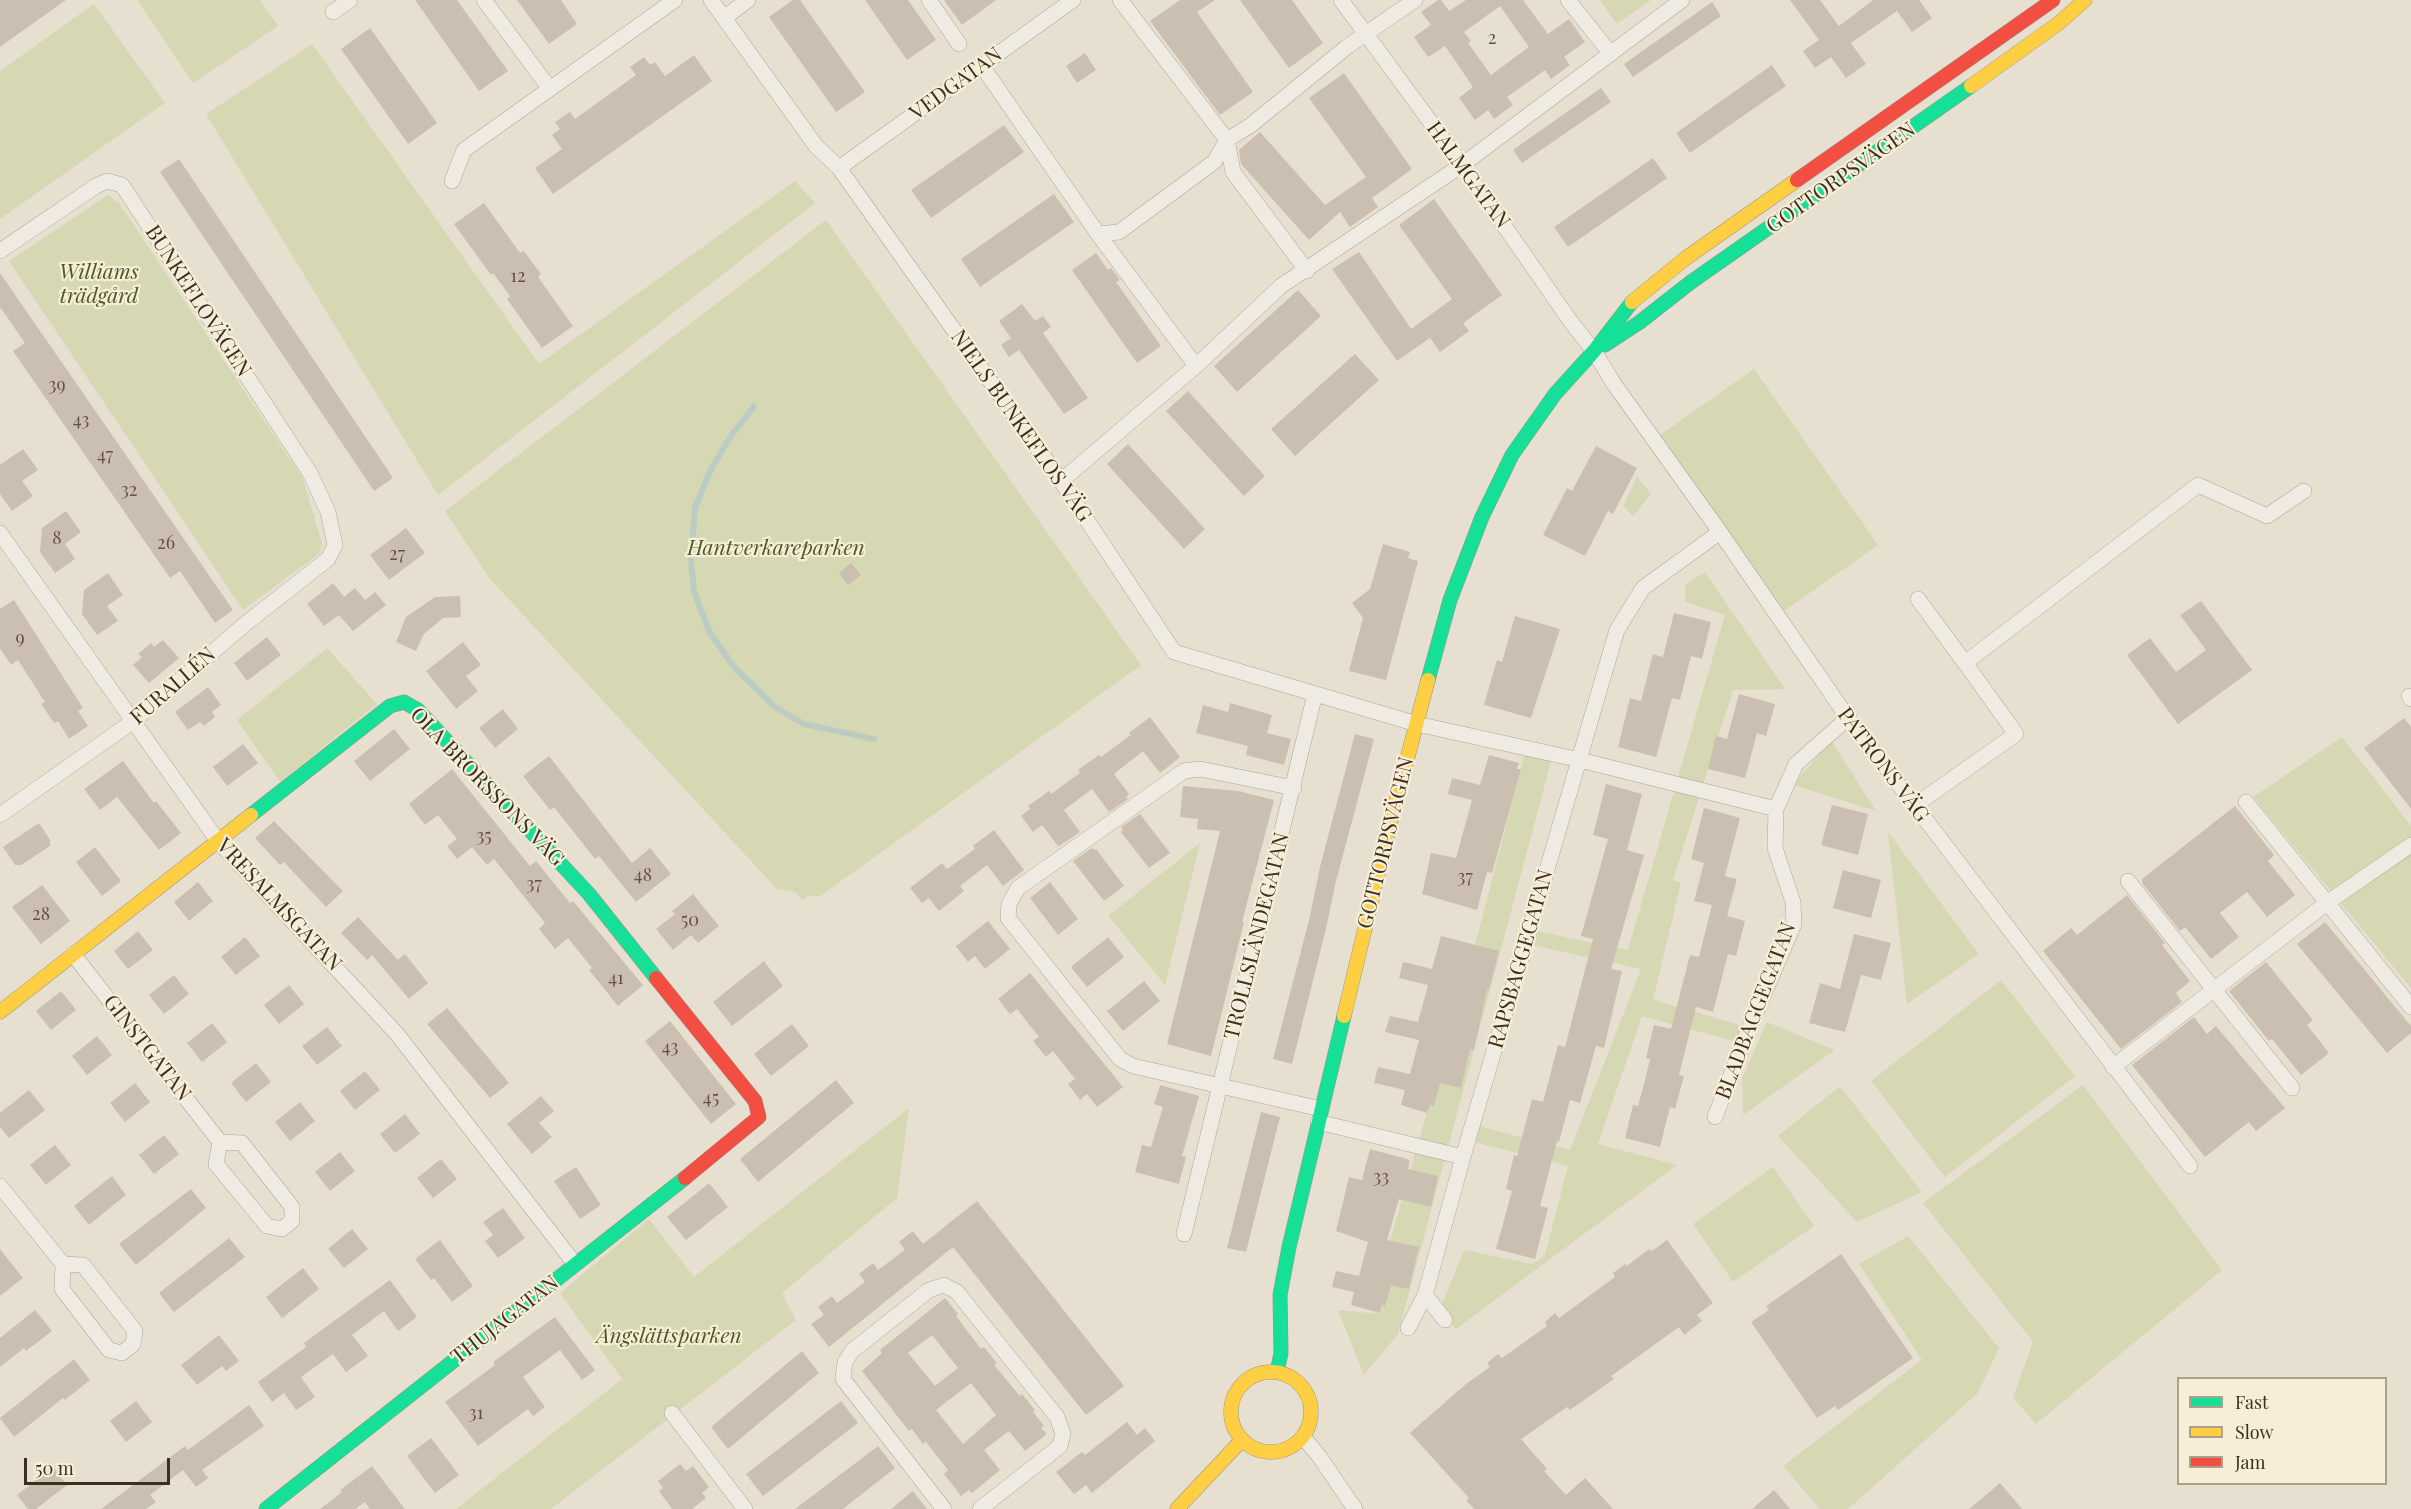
<!DOCTYPE html>
<html>
<head>
<meta charset="utf-8">
<style>
  body { margin:0 }
  #map { position:relative; width:2411px; height:1509px; overflow:hidden; background:#e7e0d1; font-family:"Playfair Display",serif }
  canvas { display:block }
  .legend { position:absolute; left:2177px; top:1377px; width:210px; height:108px; box-sizing:border-box; background:#f7eed8; border:2px solid #ada18e; margin:0; padding:8px 10px; list-style:none; font-size:18px; color:#3d2e20 }
  .legend li { display:flex; align-items:center; gap:12px; height:30px }
  .legend b { width:30px; border:2px solid #ada18e }
  .scale { position:absolute; left:24px; top:1458px; width:146px; height:27px; box-sizing:border-box; border:3px solid #3d2e20; border-top:0; padding-left:8px; font-size:18px; line-height:21px; white-space:nowrap; color:#3d2e20; -webkit-text-stroke:4px #f7eed8; paint-order:stroke }
</style>
</head>
<body>
<div id="map">
<canvas width="2411" height="1509"></canvas>
<ul class="legend">
<li><b style="height:8px;background:#16e098"></b>Fast</li>
<li><b style="height:8px;background:#ffcf43"></b>Slow</li>
<li><b style="height:8px;background:#f24e42"></b>Jam</li>
</ul>
<div class="scale">50 m</div>
</div>
<script>
const ctx = document.querySelector('canvas').getContext('2d');
ctx.lineJoin = 'round';
function fill(path, color) { ctx.fillStyle = color; ctx.fill(path, 'evenodd'); }
const toPath = rows => new Path2D(rows.map(r => 'M' + r).join(''));
function trace(path, color, width, dash) { ctx.strokeStyle = color; ctx.lineWidth = width; ctx.lineCap = dash ? 'butt' : 'round'; ctx.setLineDash(dash || []); ctx.stroke(path); }
function label(font, color, halo, rows, align = 'center') {
  ctx.font = font + ' "Playfair Display",serif'; ctx.lineWidth = 4.5; ctx.setLineDash([]); ctx.textBaseline = 'middle'; ctx.strokeStyle = halo; ctx.fillStyle = color; for (const [text, x, y, turn = 0] of rows) {
    ctx.save(); ctx.translate(x, y); ctx.rotate((+turn || 0) * Math.PI / 180); ctx.textAlign = isNaN(turn) ? turn : align; if (halo) ctx.strokeText(text, 0, 0); ctx.fillText(text, 0, 0); ctx.restore();
  }
}
fill(toPath([
  [137,0,260,0,278,26,193,83],
  [1600,0,1651,0,1617,24],
  [94,4,165,103,0,219,0,71],
  [312,44,539,364,795,181,815,203,438,495,206,114],
  [108,195,119,203,303,479,322,543,320,553,243,610,9,261],
  [826,220,1141,665,819,897,809,895,803,900,795,892,777,889,490,579,445,511],
  [1754,369,1878,545,1784,611,1660,435],
  [1637,477,1651,494,1633,516,1623,506],
  [1705,572,1785,689,1733,690,1673,880,1681,883,1653,1000,1743,1026,1737,1042,1642,1016,1598,1144,1677,1165,1456,1329,1441,1307,1464,1250,1533,1264,1545,1255,1568,1166,1474,1142,1479,1126,1570,1150,1641,969,1532,945,1536,931,1628,950,1725,615,1685,602,1685,585],
  [327,648,377,704,280,782,237,720],
  [2342,737,2411,826,2411,988,2253,797],
  [1831,740,1876,811,1793,785],
  [1525,753,1552,758,1398,1334,1364,1375,1338,1310,1380,1314,1394,1262,1389,1244,1474,949],
  [1888,832,1979,954,1907,1004],
  [1200,843,1165,985,1108,916],
  [2001,980,2075,1076,1945,1177,1871,1081],
  [1767,1022,1835,1050,1743,1115,1742,1078],
  [2083,1085,2222,1270,2036,1424,2013,1398,2033,1342,1923,1203],
  [1840,1086,1922,1192,1857,1222,1778,1136],
  [909,1108,897,1198,782,1293,796,1320,551,1509,456,1509,622,1379,560,1293,649,1219,694,1277],
  [1773,1167,1814,1226,1733,1282,1693,1224],
  [1908,1236,1999,1348,1978,1393,1848,1509,1820,1509,1783,1466,1922,1360,1859,1264]
]), '#d6d7b3');
trace(toPath([
  [754,406,730,437,710,471,695,508,691,560,694,591,709,631,734,667,775,707,804,724,874,739]
]), '#bcccc2', 6);
fill(toPath([
  [0,0,66,0,0,47],
  [415,0,457,0,508,71,479,91],
  [517,0,561,0,577,24,549,44],
  [793,0,800,0,865,92,836,112,769,17],
  [865,0,908,0,936,40,907,60],
  [944,0,996,0,962,25],
  [1180,0,1215,0,1197,12,1253,92,1220,115,1150,21],
  [1240,0,1292,0,1323,43,1289,68],
  [1438,0,1441,0,1449,11,1466,0,1523,0,1548,34,1569,19,1585,42,1564,57,1570,65,1551,79,1545,70,1507,97,1513,105,1494,119,1488,110,1475,120,1459,98,1473,87,1445,46,1428,57,1414,37,1431,25,1421,12],
  [1500,6,1529,47,1491,75,1468,43,1471,41,1464,32],
  [1790,0,1820,0,1839,26,1873,0,1919,0,1932,18,1912,32,1897,11,1851,43,1866,64,1846,78,1831,57,1815,68,1803,51,1819,40],
  [1712,2,1721,16,1633,77,1624,64],
  [370,28,437,123,408,144,341,49],
  [1085,53,1096,70,1077,83,1066,66],
  [694,55,712,81,553,194,535,168,562,149,552,135,560,129,555,122,570,112,575,119,636,75,630,67,644,57,650,65,655,62,665,76],
  [1772,65,1786,86,1690,153,1676,133],
  [1344,73,1412,169,1372,198,1378,207,1350,227,1340,212,1309,240,1241,164,1239,150,1260,132,1325,205,1366,177,1309,98],
  [1601,88,1611,102,1522,163,1513,150],
  [1004,125,1024,152,931,218,911,190],
  [1653,158,1667,178,1568,247,1554,227],
  [179,159,393,478,374,491,160,172],
  [1054,194,1074,222,980,287,961,259],
  [1434,199,1502,295,1463,323,1469,331,1440,352,1430,338,1397,361,1332,269,1359,252,1411,329,1452,299,1399,225],
  [484,203,520,253,524,251,541,274,538,277,573,326,542,348,507,299,510,296,493,273,491,275,454,224],
  [1096,253,1108,270,1111,268,1120,280,1116,282,1161,346,1137,363,1072,270],
  [0,273,233,610,215,623,180,571,170,578,13,351,25,343,0,307],
  [1298,290,1321,316,1237,392,1214,366],
  [1022,304,1035,321,1043,316,1051,327,1043,333,1088,398,1064,414,1019,350,1009,357,1001,345,1011,338,999,321],
  [1355,354,1379,380,1295,456,1271,429],
  [1188,391,1265,476,1244,496,1166,411],
  [1128,444,1205,529,1184,549,1107,464],
  [1596,446,1637,468,1613,514,1608,511,1585,556,1543,535,1567,488,1572,491],
  [23,449,38,470,22,481,33,496,12,511,0,494,0,465],
  [66,511,81,532,65,544,75,559,55,573,40,552,42,528],
  [406,528,425,553,389,580,370,555],
  [1383,544,1410,552,1408,558,1418,561,1386,680,1349,671,1363,618,1352,603,1370,589],
  [851,563,861,575,848,585,839,573],
  [108,573,123,595,107,606,118,621,97,635,82,614,84,590],
  [333,583,344,597,355,588,365,600,375,592,386,605,353,631,339,615,324,626,307,604],
  [460,596,461,617,443,618,424,634,416,651,396,642,406,617,435,597],
  [14,600,83,708,78,711,88,726,69,739,58,721,54,723,41,704,45,702,18,660,11,665,0,648,0,609],
  [2201,601,2252,670,2178,724,2127,655,2150,638,2176,672,2206,650,2180,615],
  [1674,613,1711,622,1702,659,1691,656,1680,700,1672,698,1656,757,1618,747,1630,698,1641,701,1653,654,1663,657],
  [1515,616,1560,629,1531,718,1484,705,1497,660,1502,662],
  [267,637,281,655,247,681,234,663],
  [163,640,179,658,149,683,133,665,142,657,138,654,151,643,154,647],
  [463,642,481,665,466,676,478,691,456,709,426,671],
  [208,687,221,705,212,712,215,717,204,726,200,722,188,730,175,712],
  [1739,694,1775,704,1766,736,1757,733,1745,778,1708,769,1716,736,1727,739],
  [1230,703,1272,715,1267,733,1291,739,1284,765,1246,755,1248,746,1196,733,1203,705,1228,712],
  [503,709,518,729,495,748,479,728],
  [1150,717,1180,757,1160,773,1143,751,1114,774,1129,794,1126,797,1128,799,1109,812,1092,789,1064,810,1080,832,1061,845,1058,846,1042,825,1033,832,1021,816,1030,809,1028,806,1049,791,1051,794,1080,773,1078,770,1099,755,1101,757,1131,735,1129,733],
  [2404,718,2411,727,2411,809,2364,748],
  [394,729,410,749,370,781,354,761],
  [1355,734,1374,739,1336,881,1326,929,1292,1064,1273,1059,1310,916,1320,867],
  [243,744,258,763,227,786,213,767],
  [1489,755,1519,763,1517,769,1521,769,1492,873,1487,872,1477,910,1422,894,1431,853,1456,858,1472,800,1448,794,1452,778,1480,785],
  [549,756,632,863,650,848,671,874,636,902,599,856,595,859,554,807,550,810,523,776],
  [123,761,154,803,156,801,181,833,159,850,117,797,100,810,84,789],
  [452,769,530,866,536,861,570,903,573,901,643,985,618,1006,589,970,592,968,568,938,555,949,539,929,545,923,494,859,487,865,472,847,457,859,447,846,457,839,438,815,425,825,409,804],
  [1606,784,1642,794,1627,850,1644,855,1611,969,1622,971,1604,1048,1596,1046,1580,1103,1570,1100,1559,1142,1557,1141,1540,1206,1548,1208,1535,1259,1496,1249,1512,1191,1506,1189,1514,1155,1517,1156,1532,1099,1543,1102,1558,1045,1565,1047,1593,939,1581,936,1608,839,1593,835],
  [1183,786,1238,791,1274,800,1242,922,1244,922,1211,1056,1167,1044,1220,831,1197,829,1198,819,1180,817],
  [1832,805,1868,814,1858,855,1821,845],
  [2235,806,2274,855,2268,861,2295,895,2267,917,2247,892,2220,913,2239,937,2211,959,2185,927,2180,931,2142,883,2142,879],
  [1704,808,1740,818,1725,876,1737,879,1727,916,1745,921,1736,956,1728,954,1713,1012,1696,1007,1679,1075,1684,1076,1675,1109,1670,1107,1660,1147,1625,1138,1633,1105,1638,1106,1644,1084,1650,1059,1646,1058,1654,1025,1671,1029,1690,955,1699,957,1712,905,1694,901,1704,863,1691,859],
  [1140,814,1170,853,1149,868,1121,832,1123,830,1121,827],
  [274,821,343,891,326,907,284,862,280,865,255,838],
  [39,823,50,840,50,846,21,865,15,865,3,847],
  [994,830,1024,870,1003,886,987,865,960,886,964,891,939,911,929,898,922,903,910,888,942,863,947,869,975,849,973,846],
  [95,847,121,881,102,896,76,862],
  [1092,848,1094,850,1096,849,1124,886,1104,901,1073,861],
  [1843,870,1881,880,1871,918,1833,908],
  [198,882,213,901,189,921,174,902],
  [1050,882,1078,919,1058,935,1030,898],
  [42,885,70,921,41,944,12,907],
  [693,894,719,926,698,943,691,935,673,950,656,929,675,914,672,911],
  [2127,895,2165,943,2162,945,2190,981,2176,993,2182,1002,2121,1049,2043,951,2071,928,2077,935],
  [358,917,398,960,405,954,428,983,409,999,372,955,367,960,341,933],
  [988,921,1010,949,985,969,975,956,968,962,956,946],
  [2325,922,2411,1026,2411,1033,2387,1053,2297,944],
  [138,931,153,950,128,969,114,951],
  [1854,934,1891,943,1881,980,1861,975,1845,1032,1809,1023,1820,983,1840,989],
  [1441,936,1499,951,1489,990,1487,990,1474,1050,1470,1049,1461,1088,1440,1083,1434,1106,1430,1105,1427,1113,1401,1105,1405,1090,1374,1083,1378,1067,1410,1074,1419,1040,1385,1032,1390,1016,1418,1022,1428,985,1399,978,1403,962,1432,969],
  [245,937,260,956,236,975,221,957],
  [1108,937,1124,957,1087,987,1071,967],
  [764,961,783,986,732,1026,713,1002],
  [2266,962,2313,1020,2307,1025,2329,1053,2301,1075,2272,1039,2269,1041,2229,991],
  [1030,973,1123,1087,1097,1107,1087,1094,1080,1100,1068,1084,1075,1079,1053,1051,1046,1057,1033,1041,1039,1037,1017,1009,1010,1014,998,999],
  [174,975,189,994,164,1014,149,995],
  [1144,981,1160,1001,1123,1031,1107,1011],
  [289,985,304,1004,279,1024,264,1005],
  [61,991,76,1010,51,1030,36,1011],
  [447,1008,509,1083,490,1098,427,1024],
  [2194,1017,2207,1034,2216,1026,2285,1108,2256,1131,2249,1122,2205,1157,2132,1065],
  [670,1021,736,1104,711,1124,645,1041],
  [212,1023,227,1042,202,1062,187,1043],
  [792,1024,809,1046,771,1076,754,1054],
  [327,1027,342,1046,317,1065,302,1046],
  [97,1036,112,1055,87,1075,72,1056],
  [256,1063,271,1082,246,1102,231,1083],
  [365,1071,380,1090,355,1110,340,1091],
  [836,1080,854,1103,758,1182,740,1159],
  [135,1083,150,1102,125,1122,110,1103],
  [1160,1085,1199,1096,1182,1156,1186,1157,1179,1184,1135,1172,1142,1145,1151,1147,1163,1107,1154,1104],
  [29,1090,45,1110,9,1138,0,1127,0,1113],
  [541,1096,554,1111,539,1123,552,1137,532,1154,507,1124],
  [300,1102,315,1121,290,1141,275,1122],
  [1261,1112,1280,1117,1246,1252,1227,1248],
  [405,1114,420,1134,395,1153,380,1134],
  [164,1135,179,1154,154,1174,139,1155],
  [55,1145,71,1165,46,1185,30,1165],
  [1370,1149,1407,1159,1410,1161,1408,1169,1438,1176,1431,1207,1399,1199,1387,1240,1419,1247,1409,1289,1391,1285,1385,1306,1382,1305,1380,1313,1351,1305,1354,1292,1332,1287,1336,1271,1359,1276,1368,1242,1336,1231,1349,1177,1362,1180],
  [340,1152,355,1171,330,1191,315,1172],
  [441,1159,457,1179,433,1198,417,1178],
  [576,1167,601,1205,580,1219,554,1181],
  [112,1176,126,1195,89,1225,74,1206],
  [709,1183,728,1207,686,1240,667,1217],
  [191,1189,206,1208,136,1265,119,1244],
  [977,1201,1124,1386,1086,1415,953,1247,829,1347,811,1324,824,1315,818,1307,832,1296,837,1303,865,1282,859,1274,873,1263,878,1270,905,1250,899,1242,913,1231,923,1244],
  [503,1208,525,1238,498,1258,485,1241,493,1235,483,1222],
  [352,1229,368,1249,344,1268,328,1249],
  [229,1238,245,1257,174,1312,159,1293],
  [440,1240,473,1286,452,1302,434,1278,431,1280,415,1259],
  [1667,1240,1713,1303,1697,1315,1702,1321,1684,1335,1679,1327,1611,1376,1614,1379,1570,1410,1567,1407,1521,1439,1547,1469,1544,1471,1566,1495,1585,1478,1613,1509,1474,1509,1466,1500,1469,1498,1410,1433,1466,1384,1490,1367,1487,1363,1498,1354,1502,1358,1547,1326,1545,1322,1555,1313,1559,1318,1615,1277,1613,1273,1625,1264,1627,1266,1649,1249,1652,1251],
  [0,1249,23,1278,0,1296],
  [1841,1254,1913,1358,1838,1410,1835,1406,1817,1418,1751,1322,1769,1310,1766,1306],
  [303,1268,319,1289,282,1318,266,1297],
  [390,1280,417,1317,398,1331,384,1311,352,1335,368,1356,346,1372,333,1354,301,1377,315,1397,296,1410,284,1393,272,1402,258,1382,306,1347,304,1343],
  [945,1298,958,1314,956,1316,981,1349,984,1347,997,1363,994,1365,1020,1396,1022,1394,1035,1410,1033,1412,1044,1426,1041,1428,1047,1434,1025,1451,1009,1431,984,1450,1000,1470,972,1493,969,1490,961,1496,944,1474,948,1470,926,1442,923,1444,912,1429,909,1431,862,1371,882,1353,880,1350],
  [932,1335,958,1368,935,1386,908,1353],
  [971,1383,996,1415,963,1444,936,1410],
  [35,1310,52,1331,26,1351,24,1348,0,1367,0,1338],
  [555,1317,595,1370,582,1380,560,1350,523,1377,545,1407,533,1416,528,1409,478,1446,445,1402,495,1365,493,1362],
  [219,1335,239,1361,226,1371,222,1366,197,1385,181,1365],
  [802,1351,819,1373,728,1449,711,1427],
  [74,1359,90,1380,65,1400,63,1398,14,1437,0,1418],
  [136,1401,152,1422,126,1442,110,1421],
  [841,1401,858,1423,763,1496,746,1474],
  [249,1405,264,1426,202,1470,208,1478,196,1487,183,1470,150,1495,156,1502,146,1509,101,1509,185,1446,188,1450],
  [1127,1422,1137,1435,1145,1428,1155,1441,1092,1493,1086,1485,1074,1494,1056,1472,1082,1452,1085,1455],
  [431,1438,459,1475,435,1493,407,1456],
  [878,1446,895,1468,843,1509,795,1509],
  [680,1464,686,1471,693,1466,709,1487,702,1493,706,1498,692,1509,672,1509,659,1491,663,1488,658,1481],
  [372,1466,405,1509,370,1509,365,1502,355,1509,320,1509,342,1492,340,1490],
  [53,1467,67,1485,36,1509,28,1509,17,1495],
  [2000,1483,2022,1509,1969,1509],
  [1774,1490,1790,1509,1752,1509],
  [913,1491,927,1509,891,1509]
]), '#cbbfb2');
const street = toPath([
  [484,0,550,89],
  [711,0,816,146,839,168,1061,481,1174,652,1417,724,1580,760,1776,809],
  [929,0,959,44],
  [1120,0,1227,140,1233,172,1307,271],
  [1341,0,1462,165,1571,322,1594,351,1614,384,1720,532,1848,718,2190,1166],
  [1568,0,1611,54],
  [333,12,350,0],
  [724,18,748,0],
  [982,66,1098,234,1196,366],
  [839,168,1073,0],
  [452,181,464,150,675,0],
  [1098,234,1119,232,1214,162,1227,140,1251,125,1348,46,1415,0],
  [0,251,96,186,107,181,122,185,310,473,328,512,335,545,328,559,245,624,132,722,0,815],
  [1061,481,1196,366,1281,286,1462,165,1682,0],
  [0,533,218,841,397,1034,575,1264],
  [1918,599,1965,663],
  [2409,696,2411,699],
  [1294,788,1200,769,1184,771,1018,888,1009,904,1008,918,1120,1059,1133,1066,1321,1109],
  [2246,802,2411,1007],
  [1914,806,2016,734,1965,663,2198,485,2267,516,2304,491],
  [2128,881,2292,1088],
  [73,954,220,1142,216,1164,267,1226,282,1229,292,1221,292,1207,242,1143,220,1142],
  [2113,1067,2327,903,2411,845],
  [1715,1117,1750,1026,1794,924,1793,902,1775,848,1776,809,1796,764,1848,718],
  [1318,1122,1463,1157],
  [0,1186,63,1264,62,1289,109,1350,122,1353,133,1344,135,1331,83,1265,63,1264],
  [1184,1234,1315,694],
  [1445,1320,1425,1295,1463,1157,1617,630,1643,588,1720,532],
  [1408,1328,1425,1295],
  [672,1413,745,1509],
  [1303,1437,1319,1456,1355,1509],
  [944,1509,843,1379,845,1362,852,1351,929,1290,944,1285,957,1292,1057,1417,1063,1434,1060,1446,980,1509]
]);
const fast = toPath([
  [1605,345,1640,322,1691,282,1971,86],
  [1428,680,1450,600,1482,517,1512,455,1555,394,1594,351,1632,302],
  [251,815,390,706,404,702,418,710,589,894,656,978],
  [1277,1372,1281,1353,1280,1295,1289,1247,1344,1016],
  [266,1509,685,1178]
]);
const slow = toPath([
  [1971,86,2059,23,2085,0],
  [1632,302,1686,258,1797,180],
  [0,1012,251,815],
  [1344,1016,1390,824,1428,680],
  '1231 1412a40 40 0 1 1 80 0a40 40 0 1 1-80 0Z',
  [1177,1509,1242,1440]
]);
const jam = toPath([
  [1797,180,2053,0],
  [656,978,755,1101,759,1117,685,1178]
]);
trace(street, '#ada599', 16);
trace(fast, '#9c958a', 15);
trace(slow, '#9c958a', 15);
trace(jam, '#9c958a', 15);
trace(street, '#efebe3', 15);
trace(fast, '#16e098', 14);
trace(slow, '#ffcf43', 14);
trace(jam, '#f24e42', 14);
label('18px', '#605244', null, [
  ["2",1492,38],
  ["12",518,276],
  ["39",57,385],
  ["43",81,420],
  ["47",105,455],
  ["32",129,490],
  ["8",57,538],
  ["26",166,543],
  ["27",397,554],
  ["9",20,638],
  ["35",484,836],
  ["48",643,875],
  ["37",1465,877],
  ["37",534,884],
  ["28",41,914],
  ["50",690,920],
  ["41",616,978],
  ["43",670,1047],
  ["45",711,1098],
  ["33",1381,1177],
  ["31",476,1413]
]);
label('21px', '#3d2e20', '#f7eed8', [
  ["VEDGATAN",956,84,-36],
  ["HALMGATAN",1468,175,54],
  ["GOTTORPSVÄGEN",1841,178,-35],
  ["BUNKEFLOVÄGEN",198,301,57],
  ["NIELS BUNKEFLOS VÄG",1021,426,55],
  ["FURALLÉN",173,686,-41],
  ["PATRONS VÄG",1883,765,53],
  ["OLA BRORSSONS VÄG",487,787,46],
  ["GOTTORPSVÄGEN",1386,843,-76],
  ["VRESALMSGATAN",279,905,47],
  ["TROLLSLÄNDEGATAN",1257,936,-76],
  ["RAPSBAGGEGATAN",1521,959,-74],
  ["BLADBAGGEGATAN",1756,1011,-69],
  ["GINSTGATAN",147,1048,52],
  ["THUJAGATAN",505,1320,-38]
]);
label('italic 21px', '#4d5a26', '#f7eed8', [
  ["Williams",99,272],
  ["trädgård",99,296],
  ["Hantverkareparken",776,548],
  ["Ängslättsparken",669,1336]
]);
</script>
</body>
</html>
